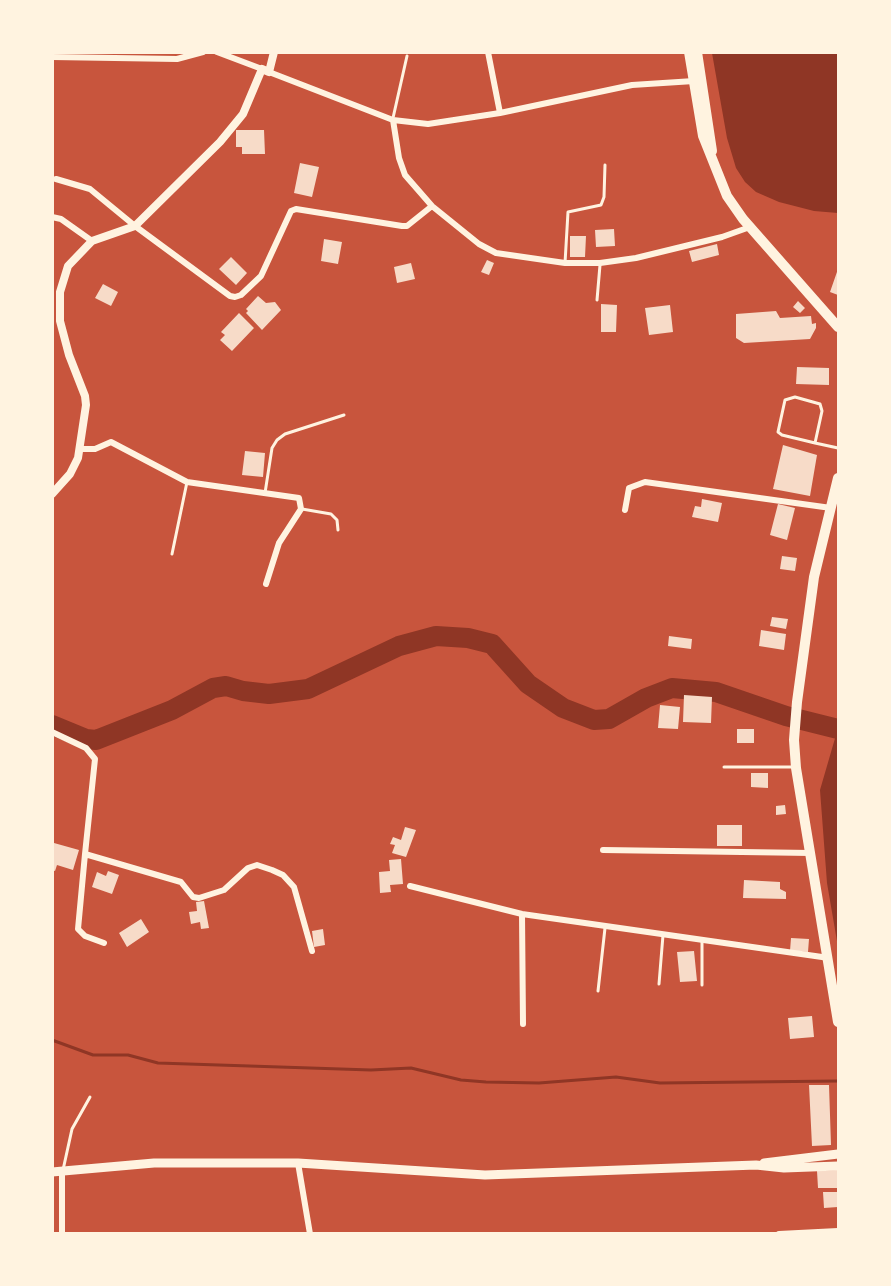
<!DOCTYPE html>
<html>
<head>
<meta charset="utf-8">
<style>
  body { margin:0 }
  #map { position:relative; width:891px; height:1286px; overflow:hidden; background:#c8553d; font-family:Montserrat,sans-serif }
  canvas { display:block }
  .frame { position:absolute; inset:0; border:54px solid #fff3e0; pointer-events:none }
</style>
</head>
<body>
<div id="map">
<canvas width="891" height="1286"></canvas>
<div class="frame"></div>
</div>
<script>
const ctx = document.querySelector('canvas').getContext('2d');
ctx.lineJoin = 'round';
function fill(path, color) { ctx.fillStyle = color; ctx.fill(path, 'evenodd'); }
const toPath = rows => new Path2D(rows.map(r => 'M' + r).join(''));
function trace(path, color, width, dash) { ctx.strokeStyle = color; ctx.lineWidth = width; ctx.lineCap = dash ? 'butt' : 'round'; ctx.setLineDash(dash || []); ctx.stroke(path); }
fill(toPath([
  [712,53,838,53,838,213,814,211,779,202,756,192,745,182,736,168,727,138],
  [838,728,838,947,827,883,820,790]
]), '#8f3625');
trace(toPath([
  [52,1040,93,1055,128,1055,158,1063,371,1070,411,1068,461,1080,486,1082,539,1083,616,1077,660,1083,838,1081]
]), '#8f3625', 3);
trace(toPath([
  [52,725,86,739,96,740,172,710,213,688,226,686,243,691,269,694,308,689,399,646,436,636,468,638,492,644,528,684,563,708,594,720,609,719,646,698,672,688,716,692,786,716,838,729]
]), '#8f3625', 20);
fill(toPath([
  [236,130,264,130,265,154,242,154,242,147,236,147],
  [300,163,319,167,312,197,294,193],
  [614,229,615,246,596,247,595,230],
  [570,236,586,236,585,257,570,257],
  [324,239,342,242,338,264,321,261],
  [717,244,719,255,692,262,689,251],
  [231,257,247,273,236,285,219,269],
  [487,260,494,263,489,275,481,272],
  [411,263,415,279,397,283,394,267],
  [838,269,838,295,830,292],
  [103,284,118,292,111,306,95,298],
  [258,296,266,303,275,302,281,310,262,330,246,313,248,311,246,309],
  [798,301,805,308,800,313,793,307],
  [601,304,617,305,616,332,601,332],
  [670,305,673,332,649,335,645,308],
  [776,311,780,318,811,316,812,324,816,323,816,328,810,339,744,343,736,338,736,314],
  [239,313,254,328,232,351,220,340,225,335,221,332],
  [797,367,829,368,829,385,796,384],
  [783,445,817,455,810,496,773,489],
  [245,451,265,453,263,477,242,475],
  [702,499,722,503,718,522,692,517,695,506,701,507],
  [778,504,795,508,787,540,770,535],
  [782,556,797,558,795,571,780,569],
  [772,617,788,619,786,629,770,626],
  [761,630,786,634,784,650,759,646],
  [669,636,692,639,691,649,668,646],
  [684,695,712,697,711,723,683,722],
  [660,705,680,707,678,729,658,728],
  [737,729,754,729,754,743,737,743],
  [751,773,768,773,768,788,751,787],
  [785,805,786,814,776,815,776,806],
  [717,825,742,825,742,846,717,846],
  [405,827,416,830,406,857,392,853,395,845,390,844,393,837,401,840],
  [54,843,79,850,73,870,57,865,55,871,52,870],
  [401,859,403,884,390,885,391,892,380,893,379,872,390,871,389,860],
  [108,871,119,875,112,894,92,887,97,872,106,876],
  [744,880,780,882,780,889,786,892,786,899,743,898],
  [204,901,209,928,201,929,200,922,191,924,189,912,197,911,196,902],
  [141,919,149,932,127,947,119,933],
  [323,929,325,945,314,947,312,931],
  [791,938,809,939,808,952,790,951],
  [694,951,697,981,680,982,677,952],
  [812,1016,814,1037,790,1039,788,1018],
  [809,1085,829,1085,831,1145,812,1146],
  [838,1170,838,1188,818,1188,817,1171],
  [823,1192,838,1192,838,1207,824,1208]
]), '#f7dbc8');
trace(toPath([
  [393,118,407,56],
  [565,263,568,212,601,205,604,197,605,165],
  [597,300,600,265],
  [815,443,822,411,820,404,795,397,785,400,778,432,782,435,815,443,838,448],
  [265,493,272,448,277,440,285,434,344,415],
  [302,509,331,514,337,520,338,530],
  [172,554,187,482],
  [724,767,794,767],
  [702,941,702,985],
  [659,984,663,935],
  [598,991,605,928],
  [63,1170,72,1129,90,1097]
]), '#fff3e0', 3);
trace(toPath([
  [217,52,262,69],
  [488,52,500,113],
  [52,57,177,59,203,52],
  [269,72,393,120,399,158,405,175,432,206,479,244,496,253,565,263,600,263,636,258,722,237,750,227],
  [393,120,428,124,500,113,632,85,694,81],
  [56,179,90,189,135,226,230,296,235,297,241,295,261,276,291,211,296,209,402,226,407,226,432,206],
  [52,217,61,219,92,241],
  [81,449,95,449,111,442,187,482,299,498,301,509,279,543,266,584],
  [625,510,629,488,645,482,831,508],
  [52,732,86,748,95,759,85,854,181,882,193,897,199,898,224,890,248,868,257,865,272,870,283,875,294,887,312,951],
  [603,850,811,853],
  [85,854,78,929,85,936,104,943],
  [410,886,522,914,829,958],
  [522,914,523,1024],
  [298,1163,310,1234],
  [62,1234,62,1172],
  [779,1234,838,1231]
]), '#fff3e0', 6);
trace(toPath([
  [52,494,70,474,78,458,86,405,85,396,69,355,60,321,60,292,68,266,92,241,135,226,220,142,243,114,262,69,269,72,274,52]
]), '#fff3e0', 8);
trace(toPath([
  [764,1163,838,1154],
  [52,1172,154,1163,298,1163,485,1175,756,1165,784,1168,838,1166]
]), '#fff3e0', 9);
trace(toPath([
  [689,52,703,136,727,196,743,219,838,327],
  [697,52,712,151],
  [838,478,814,577,797,702,794,740,796,768,838,1022]
]), '#fff3e0', 10);
</script>
</body>
</html>
